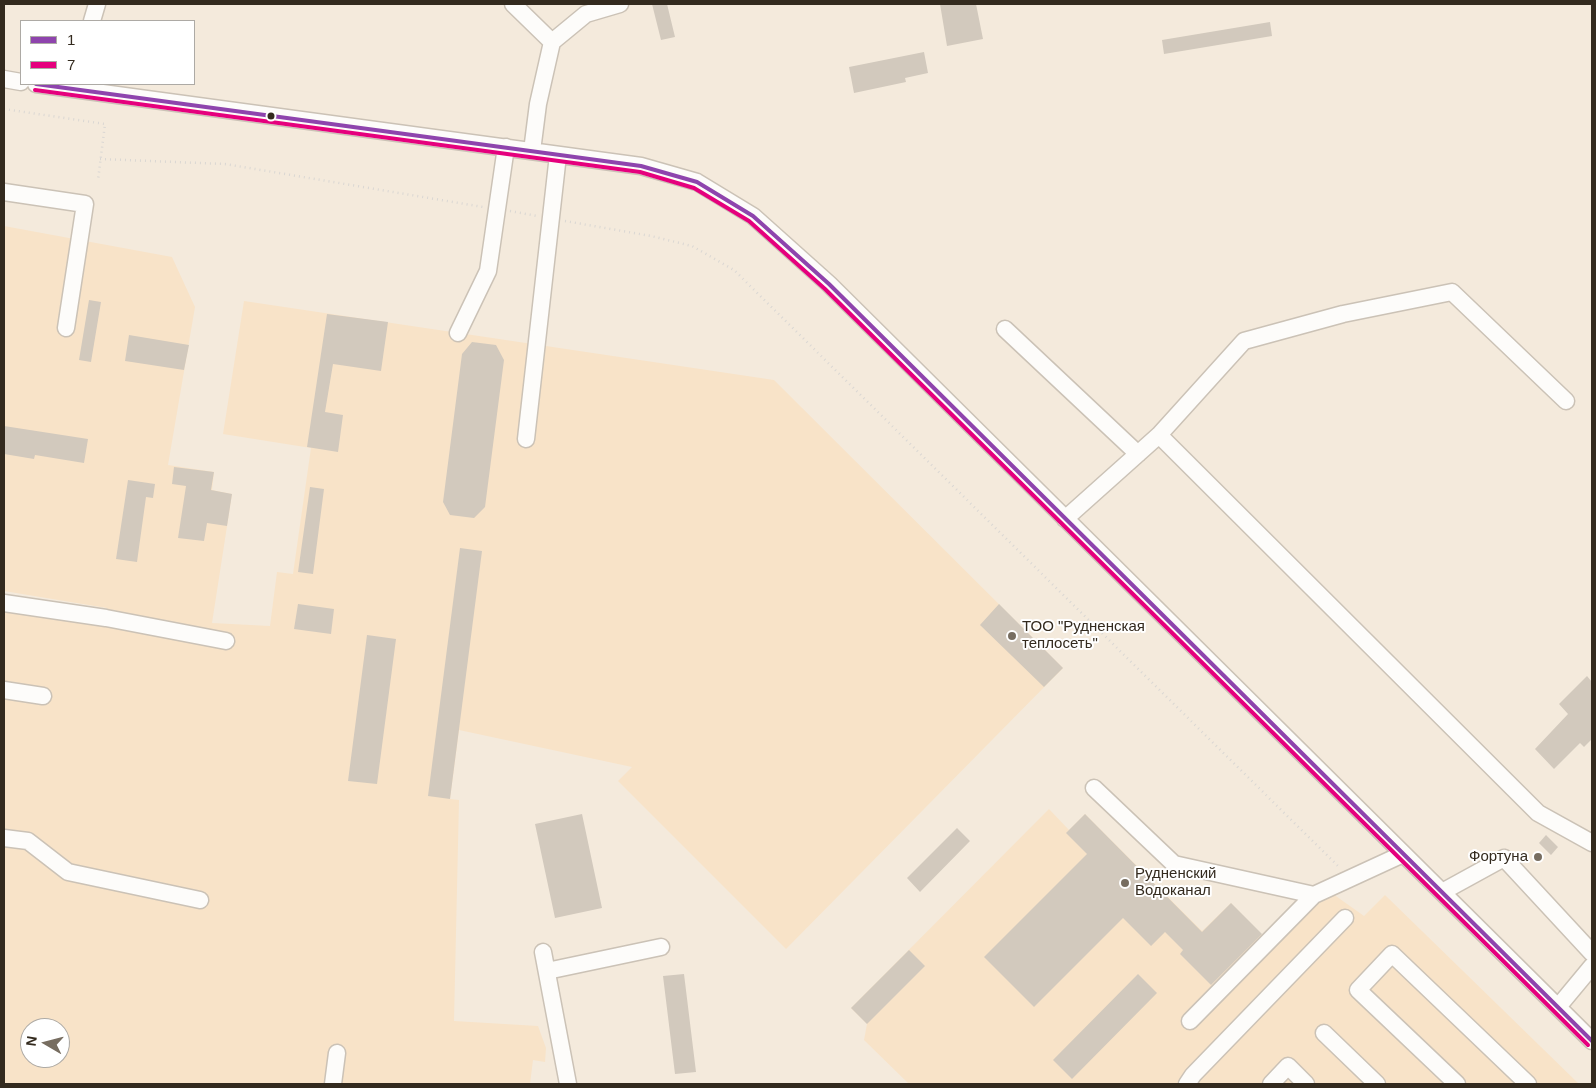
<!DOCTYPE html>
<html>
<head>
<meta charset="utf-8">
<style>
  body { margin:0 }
  #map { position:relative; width:1596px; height:1088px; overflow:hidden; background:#f4eadc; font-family:Arial,sans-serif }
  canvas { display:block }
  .frame { position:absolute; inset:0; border:5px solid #332a1e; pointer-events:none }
  .legend { position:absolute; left:20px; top:20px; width:175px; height:65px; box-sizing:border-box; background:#fff; border:1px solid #adaaa5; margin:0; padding:6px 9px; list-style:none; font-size:15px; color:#332a1e }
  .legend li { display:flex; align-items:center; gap:10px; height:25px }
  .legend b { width:25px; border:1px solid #adaaa5 }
  .north { position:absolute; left:20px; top:1018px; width:50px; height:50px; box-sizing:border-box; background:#fff; border:1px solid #adaaa5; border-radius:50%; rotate:278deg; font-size:14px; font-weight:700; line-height:20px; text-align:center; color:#332a1e }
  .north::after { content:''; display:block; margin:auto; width:18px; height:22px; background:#776d60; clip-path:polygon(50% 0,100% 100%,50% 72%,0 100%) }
</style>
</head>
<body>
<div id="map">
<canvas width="1596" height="1088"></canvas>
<div class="frame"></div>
<ul class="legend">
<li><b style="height:6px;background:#8e44ad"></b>1</li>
<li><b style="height:6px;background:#e5007d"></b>7</li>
</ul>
<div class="north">N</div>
</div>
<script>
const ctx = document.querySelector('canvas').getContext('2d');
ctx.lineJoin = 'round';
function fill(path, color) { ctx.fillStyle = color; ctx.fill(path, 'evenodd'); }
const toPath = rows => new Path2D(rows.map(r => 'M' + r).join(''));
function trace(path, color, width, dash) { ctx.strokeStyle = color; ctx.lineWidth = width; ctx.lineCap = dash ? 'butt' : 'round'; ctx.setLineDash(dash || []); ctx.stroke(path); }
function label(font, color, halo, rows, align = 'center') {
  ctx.font = font + ' Arial,sans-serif'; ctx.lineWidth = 4; ctx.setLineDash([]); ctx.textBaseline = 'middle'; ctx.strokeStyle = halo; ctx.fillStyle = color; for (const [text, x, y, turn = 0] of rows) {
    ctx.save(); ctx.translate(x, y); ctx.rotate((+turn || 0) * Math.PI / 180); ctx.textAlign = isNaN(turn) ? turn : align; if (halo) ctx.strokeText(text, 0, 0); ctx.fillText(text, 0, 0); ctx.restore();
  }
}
fill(toPath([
  [4,226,172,257,195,307,168,465,214,472,212,490,232,494,212,623,270,626,277,572,293,574,311,448,223,434,244,301,774,380,1063,668,786,949,618,781,632,767,459,730,450,799,459,800,454,1021,538,1026,546,1048,545,1062,533,1060,530,1084,4,1084,4,608,105,623,107,608,4,591],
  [30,1028,60,1028,60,1058,30,1058],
  [1049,809,1069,830,1085,814,1202,931,1231,903,1264,937,1333,894,1364,916,1385,895,1579,1084,909,1084,864,1040,867,1024,851,1008]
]), '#f8e3c8');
fill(toPath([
  [652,4,667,4,675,37,661,40],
  [940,4,976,4,983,39,947,46],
  [1270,22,1272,36,1164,54,1162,40],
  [924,52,928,73,905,78,906,82,854,93,849,67],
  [89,300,101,302,91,362,79,360],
  [327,314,388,322,381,371,333,364,325,412,343,415,338,452,307,447],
  [129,335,189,345,184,370,125,361],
  [472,342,496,345,504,360,485,507,474,518,450,515,443,502,462,354],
  [4,426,88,439,84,463,35,455,34,459,4,454],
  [174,467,214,472,211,490,232,494,227,526,207,523,204,541,178,538,186,486,172,484],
  [128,480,155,484,153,498,146,497,137,562,116,559],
  [310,487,324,489,313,574,298,572],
  [460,548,482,551,450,799,428,796],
  [298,604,334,609,331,634,294,629],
  [999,604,1063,668,1044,687,980,625],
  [367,635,396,639,377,784,348,781],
  [1587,676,1592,682,1592,739,1584,747,1580,743,1554,769,1535,749,1568,714,1559,704],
  [582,814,602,908,555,918,535,824],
  [1085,814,1202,932,1231,903,1262,934,1211,985,1180,954,1183,950,1165,932,1151,946,1123,918,1034,1007,984,957,1087,854,1066,833],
  [957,828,970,841,920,892,907,878],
  [1546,835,1558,847,1551,855,1539,843],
  [909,950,925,966,867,1024,851,1008],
  [684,974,696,1072,675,1074,663,976],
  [1138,974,1157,993,1072,1079,1053,1060]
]), '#d2c9bd');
const minor = toPath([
  [513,4,552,42],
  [92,21,97,4],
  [4,79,21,82],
  [36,84,641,166,697,182,753,216,829,284,1592,1041],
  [532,151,538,104,552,42,586,14,620,4],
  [4,192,85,204,66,328],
  [1005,329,1138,454],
  [458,333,488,271,506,147],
  [1159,435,1538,813,1592,843],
  [526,439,558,155],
  [1065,519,1159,435,1244,341,1343,314,1452,292,1566,401],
  [4,603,106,618,226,641],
  [4,690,43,696],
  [1094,788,1174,864,1314,895],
  [4,838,28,841,68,872,200,900],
  [1442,892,1504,858,1592,953],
  [543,952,568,1084],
  [547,971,661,947],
  [1558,1007,1592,966],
  [1190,1021,1314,895,1403,854],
  [1324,1033,1377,1084],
  [333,1084,337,1053],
  [1187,1084,1193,1075,1345,918],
  [1271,1084,1288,1066,1306,1084],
  [1457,1084,1358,990,1392,954,1528,1084]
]);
trace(minor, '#cbc2b6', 19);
trace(toPath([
  [4,109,105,124,98,180],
  [100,159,225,164,483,207],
  [510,211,537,216],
  [565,221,651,236,692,246,734,270,1340,868]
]), '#dad7d3', 2.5, [1, 4]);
trace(minor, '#fdfcfa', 16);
trace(toPath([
  [36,84,641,166,697,182,753,216,829,284,1592,1041]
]), '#8e44ad', 4);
trace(toPath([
  [35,90,640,172,694,188,749,221,825,289,1588,1045]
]), '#e5007d', 4);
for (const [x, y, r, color] of [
  [271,116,4.5,"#332a1e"],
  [1012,636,5,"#776d60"],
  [1538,857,5,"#776d60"],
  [1125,883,5,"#776d60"]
]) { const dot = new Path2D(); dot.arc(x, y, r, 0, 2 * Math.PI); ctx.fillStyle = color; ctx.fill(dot); trace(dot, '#fff', 2); }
label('15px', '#332a1e', '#fff', [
  ["ТОО \"Рудненская",1022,627],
  ["теплосеть\"",1022,644],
  ["Фортуна",1528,857,"right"],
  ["Рудненский",1135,874],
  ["Водоканал",1135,891]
], 'left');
</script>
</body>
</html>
